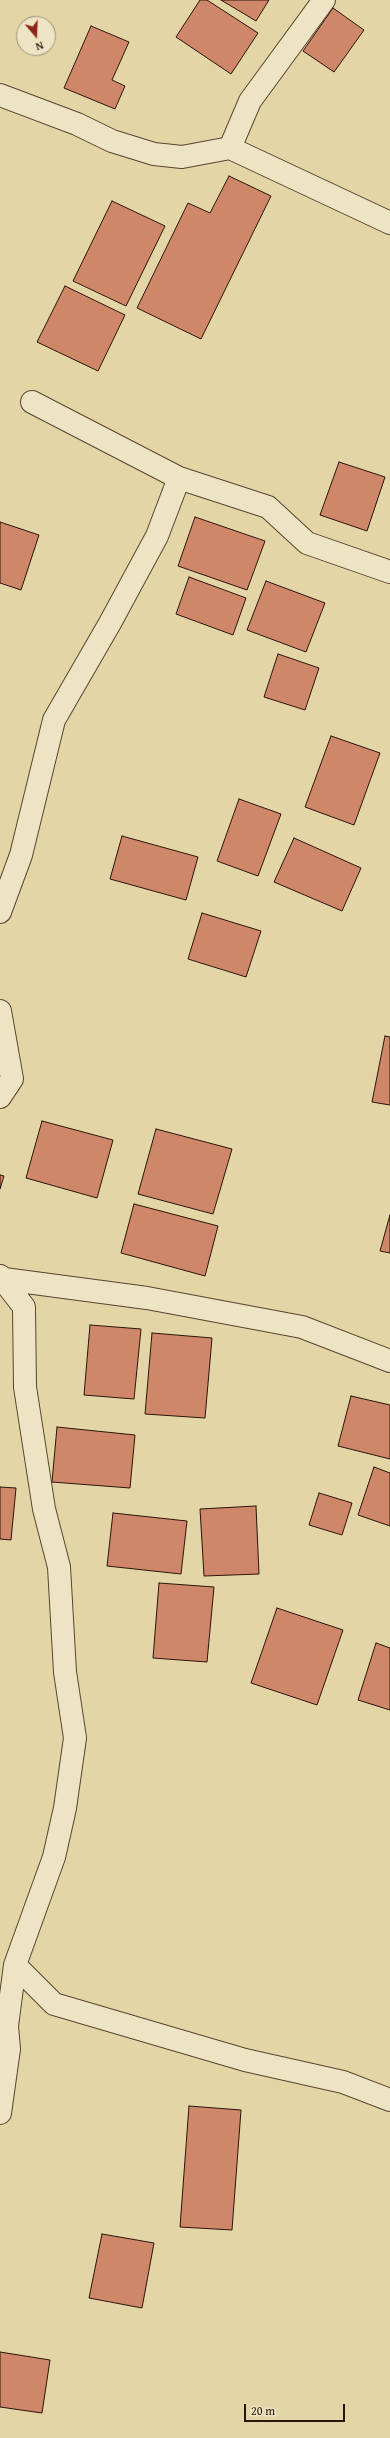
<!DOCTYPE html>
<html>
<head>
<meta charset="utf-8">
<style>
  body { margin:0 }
  #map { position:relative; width:390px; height:2438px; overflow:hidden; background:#e3d5a5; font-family:"Gentium Book Plus",serif }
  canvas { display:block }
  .north { position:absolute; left:16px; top:16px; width:40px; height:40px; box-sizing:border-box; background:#ede4c4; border:1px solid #a0917a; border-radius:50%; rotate:161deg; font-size:11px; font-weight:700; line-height:16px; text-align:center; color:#2c140a }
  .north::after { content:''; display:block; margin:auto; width:14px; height:18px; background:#8f2418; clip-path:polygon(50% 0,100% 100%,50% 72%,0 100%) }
  .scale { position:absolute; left:244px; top:2404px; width:101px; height:18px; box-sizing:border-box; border:2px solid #2c140a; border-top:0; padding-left:5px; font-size:12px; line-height:14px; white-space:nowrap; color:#2c140a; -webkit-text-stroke:3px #ede4c4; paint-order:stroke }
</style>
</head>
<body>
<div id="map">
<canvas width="390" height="2438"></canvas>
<div class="north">N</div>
<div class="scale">20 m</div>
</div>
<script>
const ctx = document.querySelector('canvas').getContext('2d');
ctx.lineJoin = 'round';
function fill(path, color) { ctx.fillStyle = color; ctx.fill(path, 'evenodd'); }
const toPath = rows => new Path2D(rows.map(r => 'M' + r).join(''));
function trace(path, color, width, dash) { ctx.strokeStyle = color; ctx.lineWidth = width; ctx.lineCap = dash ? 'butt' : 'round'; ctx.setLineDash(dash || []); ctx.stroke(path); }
const building = toPath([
  [200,0,207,0,258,33,231,74,176,37,200,0],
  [221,0,269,0,256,21,221,0],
  [333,8,364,30,334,72,303,51,333,8],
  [91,26,129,42,112,80,125,86,115,109,64,88,91,26],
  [229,176,271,196,201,339,137,308,188,203,210,213,229,176],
  [112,201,165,226,126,306,73,281,112,201],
  [65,286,125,315,98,371,37,342,65,286],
  [339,462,385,477,367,531,320,515,339,462],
  [195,517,265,541,247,590,178,566,195,517],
  [0,522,39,535,21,590,0,583,0,522],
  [189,577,246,598,233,635,176,614,189,577],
  [266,581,325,603,306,652,247,630,266,581],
  [278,654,319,668,305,710,264,697,278,654],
  [331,736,380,753,354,825,305,807,331,736],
  [239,799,281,814,258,876,217,861,239,799],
  [122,836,198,857,186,900,110,879,122,836],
  [294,838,361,868,342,911,274,882,294,838],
  [202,913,261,931,246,977,188,959,202,913],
  [385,1036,390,1037,390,1105,372,1102,385,1036],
  [42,1121,113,1140,97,1198,26,1178,42,1121],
  [156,1129,232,1149,213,1214,138,1194,156,1129],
  [0,1175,4,1176,0,1189,0,1175],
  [134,1204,218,1226,205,1276,121,1253,134,1204],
  [390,1215,390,1253,380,1251,390,1215],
  [90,1325,141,1329,134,1399,84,1395,90,1325],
  [152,1333,212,1338,205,1418,145,1414,152,1333],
  [351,1396,390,1405,390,1459,338,1446,351,1396],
  [57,1427,135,1435,130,1488,52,1482,57,1427],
  [374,1467,390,1473,390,1526,358,1515,374,1467],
  [0,1487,16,1488,11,1540,0,1539,0,1487],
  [319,1493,352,1503,342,1535,309,1525,319,1493],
  [256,1506,259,1574,204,1576,200,1509,256,1506],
  [113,1513,187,1521,181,1574,107,1566,113,1513],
  [159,1583,214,1587,207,1662,153,1658,159,1583],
  [277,1608,343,1630,317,1705,251,1683,277,1608],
  [376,1643,390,1648,390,1710,358,1700,376,1643],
  [189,2106,241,2110,232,2230,180,2227,189,2106],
  [102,2234,154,2243,142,2308,89,2298,102,2234],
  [0,2352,50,2360,42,2413,0,2407,0,2352]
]);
fill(building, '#cf876a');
trace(building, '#2c140a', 1);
const minor = toPath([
  [324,0,250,101,230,148,390,223],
  [0,95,77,124,112,141,154,154,182,157,230,148],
  [179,478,268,507,307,543,390,572],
  [0,912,21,855,54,720,110,623,157,536,179,478,32,402],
  [0,1011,12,1079,0,1097],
  [0,1276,24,1307,25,1387,44,1509,59,1567,65,1672,75,1738,65,1808,54,1857,15,1965,7,2026,9,2049,0,2113],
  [4,1279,147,1298,302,1327,390,1361],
  [15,1965,54,2004,245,2060,343,2082,390,2100]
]);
trace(minor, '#5a4431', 24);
trace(minor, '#ede4c4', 22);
</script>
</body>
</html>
